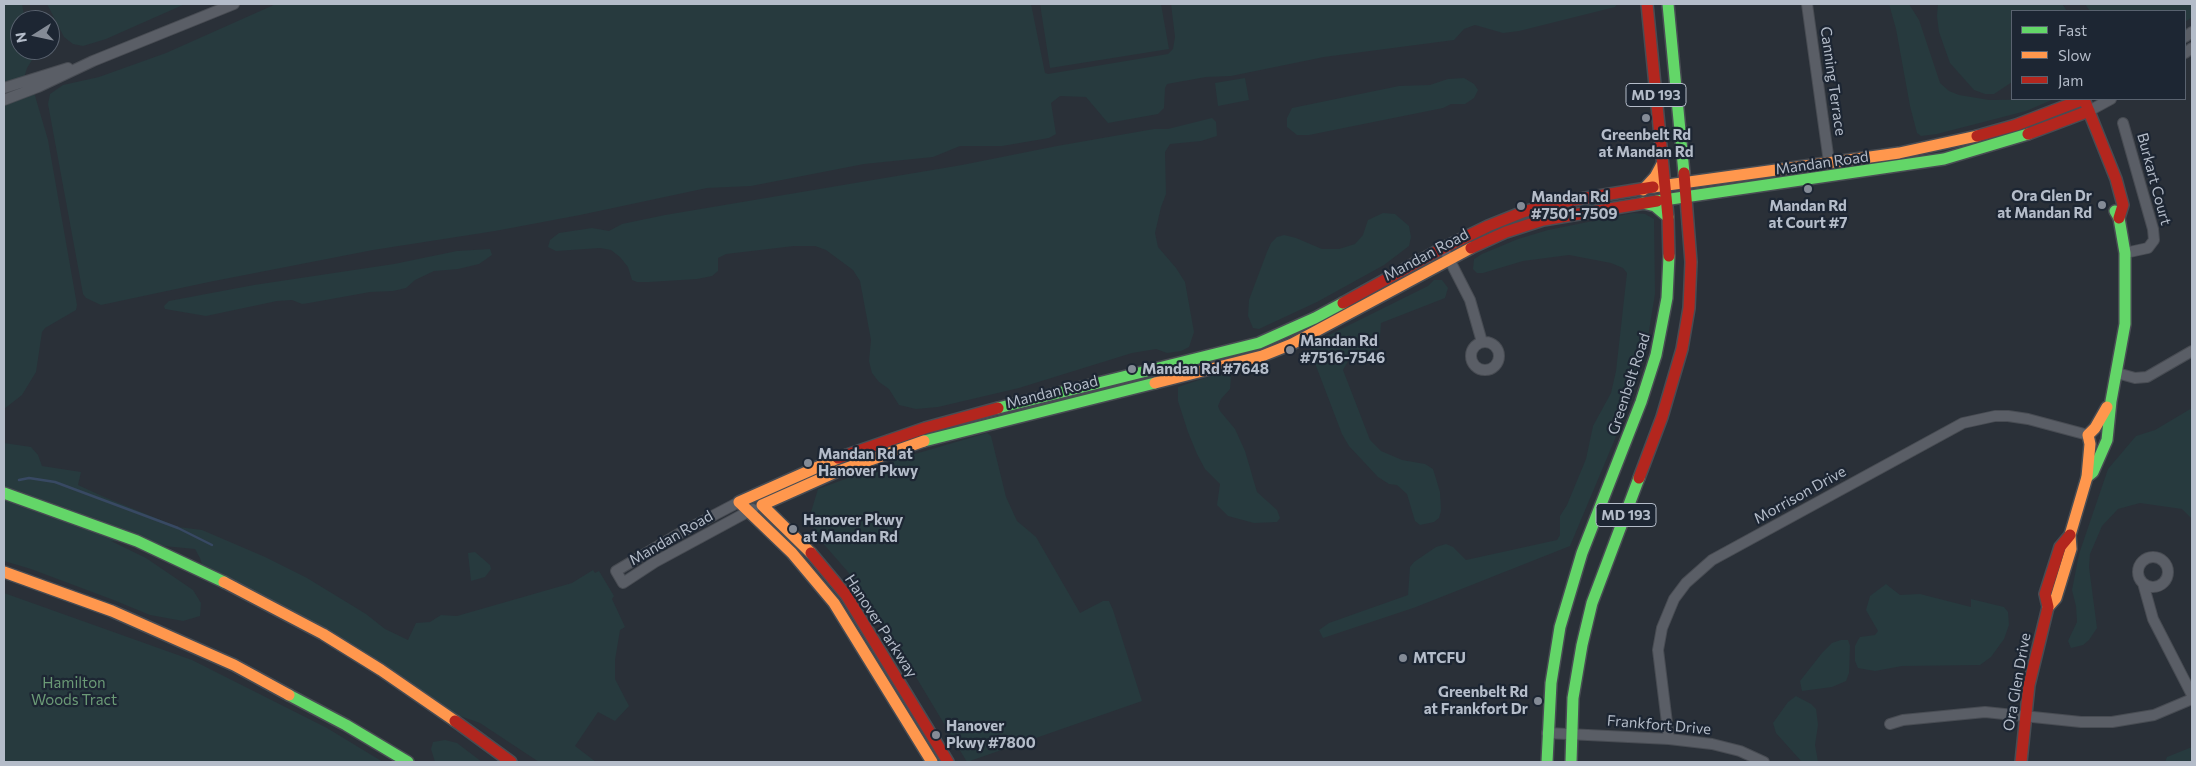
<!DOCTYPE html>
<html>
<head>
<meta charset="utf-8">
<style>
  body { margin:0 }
  #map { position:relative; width:2196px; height:766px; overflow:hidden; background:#2a3038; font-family:Commissioner,sans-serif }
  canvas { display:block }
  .frame { position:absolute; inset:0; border:5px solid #b4bcc9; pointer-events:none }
  .legend { position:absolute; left:2011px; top:10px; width:175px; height:90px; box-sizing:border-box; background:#1d2633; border:1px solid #59626f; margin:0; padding:6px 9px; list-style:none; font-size:15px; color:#b4bcc9 }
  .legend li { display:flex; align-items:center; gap:10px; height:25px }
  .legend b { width:25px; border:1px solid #59626f }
  .north { position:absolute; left:10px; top:10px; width:50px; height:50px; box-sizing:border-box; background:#1d2633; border:1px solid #59626f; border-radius:50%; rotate:260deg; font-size:14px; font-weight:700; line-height:20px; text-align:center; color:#b4bcc9 }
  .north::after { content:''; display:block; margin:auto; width:18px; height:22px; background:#848b96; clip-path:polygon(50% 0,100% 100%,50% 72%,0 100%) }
</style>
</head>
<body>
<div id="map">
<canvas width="2196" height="766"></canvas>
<div class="frame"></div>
<ul class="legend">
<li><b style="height:6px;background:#63d668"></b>Fast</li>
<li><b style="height:6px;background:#ff974d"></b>Slow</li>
<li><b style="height:6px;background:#b3261e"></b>Jam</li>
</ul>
<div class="north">N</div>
</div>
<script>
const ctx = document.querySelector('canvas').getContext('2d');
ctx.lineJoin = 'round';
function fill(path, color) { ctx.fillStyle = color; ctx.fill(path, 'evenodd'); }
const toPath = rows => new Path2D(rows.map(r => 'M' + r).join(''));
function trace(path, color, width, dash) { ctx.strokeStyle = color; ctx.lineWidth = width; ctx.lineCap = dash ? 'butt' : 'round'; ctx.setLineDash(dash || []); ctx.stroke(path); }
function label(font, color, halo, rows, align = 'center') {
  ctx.font = font + ' Commissioner,sans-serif'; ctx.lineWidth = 4.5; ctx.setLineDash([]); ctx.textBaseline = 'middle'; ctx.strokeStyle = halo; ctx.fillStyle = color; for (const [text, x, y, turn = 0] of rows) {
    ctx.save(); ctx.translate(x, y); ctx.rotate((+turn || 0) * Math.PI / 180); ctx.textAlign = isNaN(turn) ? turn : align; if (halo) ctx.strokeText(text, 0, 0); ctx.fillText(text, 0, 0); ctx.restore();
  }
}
fill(toPath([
  [4,4,22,4,25,20,20,20,20,50,30,50,32,60,27,68,23,81,4,88],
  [47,4,185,4,106,39,83,46,73,44,64,37],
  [276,4,1031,4,1045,73,1048,74,1168,54,1173,49,1175,37,1171,4,1617,4,1615,7,1519,31,1503,33,1475,25,1464,29,1454,40,1324,57,1231,76,1206,77,1167,84,1165,88,1164,108,1158,114,1108,123,1086,97,1060,96,1051,103,1056,134,1049,138,1002,146,960,146,933,157,864,164,751,186,707,188,580,215,495,231,373,250,209,282,101,305,86,298,83,294,48,104,50,94,63,85,99,77,166,53],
  [1040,4,1161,4,1169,49,1050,68],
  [1889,4,1909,4,1919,20,1940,83,1949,91,1959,95,1989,100,2054,99,2026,111,1937,134,1921,136,1917,133,1910,106,1896,29],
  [1938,4,2062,4,2067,11,2012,11,2012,82,1994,94,1985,94,1974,90,1950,63,1939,32,1937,16],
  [2085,4,2192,4,2192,17,2185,22,2185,11,2090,11],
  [1245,78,1249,100,1218,106,1215,83],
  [1464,78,1474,84,1478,90,1474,98,1465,104,1451,104,1443,108,1309,135,1297,135,1287,127,1287,118,1292,108,1399,86,1430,85,1448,79],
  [33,89,48,140,77,305,76,310,45,328,42,332,36,372,22,395,4,409,4,100],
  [1212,118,1216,122,1217,136,1201,141,1170,144,1165,152,1166,194,1161,207,1155,233,1158,247,1176,268,1185,282,1194,332,1189,347,1181,351,1167,353,1156,349,1132,353,1019,388,938,407,916,409,899,405,889,389,879,382,872,373,869,361,871,340,860,281,853,270,826,250,815,246,794,246,726,254,718,258,718,271,712,276,697,279,649,282,637,282,632,280,628,267,620,257,611,250,600,248,556,251,548,247,550,240,559,233,592,228,609,231,622,224,665,215,962,165,1057,146,1154,129,1168,129],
  [1383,213,1395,214,1409,226,1411,237,1409,246,1384,265,1317,302,1259,329,1253,328,1248,316,1249,300,1267,252,1271,243,1277,237,1284,235,1296,238,1322,249,1339,249,1355,244,1363,235,1368,220],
  [1633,213,1645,214,1654,219,1655,294,1647,343,1628,408,1570,546,1416,607,1323,638,1319,630,1329,623,1408,595,1410,567,1414,562,1436,547,1446,544,1453,547,1466,560,1557,540,1560,535,1560,516,1567,505,1586,459,1593,426,1611,393,1616,371,1627,273,1623,268,1611,263,1569,255,1523,261,1483,273,1477,273,1473,269,1474,259,1482,254,1518,239,1548,230],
  [490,249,492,255,479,264,458,269,434,271,415,280,406,288,393,291,370,292,309,303,302,304,292,300,277,301,206,316,165,309,164,306,169,301,254,285,394,264,457,251],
  [1434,280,1442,280,1448,288,1445,298,1381,323,1379,349,1351,356,1343,370,1370,440,1381,451,1402,460,1425,464,1433,469,1440,492,1441,511,1439,518,1434,522,1420,525,1415,521,1407,494,1397,485,1389,484,1378,477,1349,446,1342,434,1313,358,1311,347,1323,338,1428,286],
  [1226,375,1231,377,1230,389,1221,399,1218,406,1220,411,1235,429,1245,451,1257,492,1277,510,1280,518,1277,522,1254,523,1228,516,1217,505,1220,484,1205,469,1197,454,1188,432,1178,401,1178,387,1211,376],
  [2192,408,2192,519,2182,509,2140,503,2118,509,2102,526,2090,554,2089,567,2097,628,2089,640,2083,645,2071,648,2068,641,2077,622,2076,606,2072,590,2079,554,2108,469,2136,436,2155,430],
  [987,433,991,436,1006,497,1017,521,1036,537,1080,613,1103,601,1109,601,1113,610,1142,701,967,762,886,627,848,572,814,533,811,512,818,489,908,456],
  [4,443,31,447,38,455,42,466,81,472,78,485,104,497,178,527,202,530,265,557,307,578,366,614,385,629,408,640,416,623,430,622,441,615,457,616,572,583,593,570,595,573,599,571,614,596,612,599,625,627,620,630,615,660,615,679,629,706,615,721,598,712,575,746,596,762,539,762,480,723,437,708,204,571,200,558,195,549,111,541,146,558,193,590,201,603,200,616,183,621,150,615,111,599,31,569,4,561],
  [475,552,490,565,491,569,485,577,471,581,468,553],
  [1886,584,1900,595,1920,594,1971,607,1971,599,2004,607,2008,612,2009,625,2004,639,1991,657,1980,665,1902,666,1875,671,1858,668,1855,661,1855,646,1858,640,1860,637,1875,635,1878,631,1866,610,1870,596],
  [4,593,192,660,327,728,383,762,4,762],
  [1841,640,1848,640,1850,646,1849,673,1846,681,1832,687,1802,691,1800,681,1822,653,1832,643],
  [1796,696,1811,704,1816,709,1818,725,1815,745,1818,762,1802,762,1776,733,1773,723,1788,702],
  [445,740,457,743,482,762,435,762,431,749,433,742],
  [2192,747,2192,762,2165,762,2167,757]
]), '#273a3e');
trace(toPath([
  [19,480,29,478,55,482,178,528,212,545]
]), '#384963', 2.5);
const street = toPath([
  [1807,4,1829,162],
  [2185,37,2192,32],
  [2185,53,2192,48],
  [4,88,68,68],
  [4,100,38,87,93,61,234,4],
  [2089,111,2111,99],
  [2123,123,2153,229,2154,240,2148,248,2125,253],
  [1447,255,1470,300,1482,342],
  '1471 356a14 14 0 1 1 28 0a14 14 0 1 1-28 0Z',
  [2117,373,2135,378,2147,377,2192,351],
  [739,502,682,532,616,571,623,583,655,562,753,509],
  '2138 572a15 15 0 1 1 30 0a15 15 0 1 1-30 0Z',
  [2143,583,2153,619,2192,695],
  [1890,724,1903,720,1985,712,2081,722,2112,722,2154,715,2192,699],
  [1547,733,1669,739,1712,744,1740,751,1764,762],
  [1669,739,1658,650,1662,628,1674,599,1686,583,1712,560,1963,423,1995,416,2008,416,2028,419,2088,435]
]);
const fast = toPath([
  [1668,4,1684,173],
  [1657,201,1944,159,2028,134],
  [1643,203,1655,206,1668,217],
  [998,408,1259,343,1315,318,1343,303],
  [924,441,1155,383],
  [2087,477,2093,472,2107,440,2111,401,2125,324,2125,253,2119,218,2115,211],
  [4,493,137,541,224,582],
  [289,695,346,725,408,762],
  [1547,762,1551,683,1560,627,1582,553,1641,402,1656,355,1667,298,1669,256],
  [1571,762,1573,698,1582,645,1592,603,1639,478]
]);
const slow = toPath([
  [1653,187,1899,153,1977,136],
  [1643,190,1655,177,1662,164],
  [1155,383,1262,356,1292,344,1471,248],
  [838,458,739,502,792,553,834,603,932,762],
  [811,553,762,505,836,472,924,441],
  [4,572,112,611,234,665,289,695],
  [224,582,323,634,381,670,455,721],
  [2048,607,2056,598,2071,549,2070,535,2087,477,2090,444,2088,435,2095,428,2107,407]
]);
const jam = toPath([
  [1647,4,1668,217,1669,256],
  [2028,134,2089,111],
  [1977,136,2016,125,2084,99,2116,179,2123,205,2119,218],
  [1471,248,1506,232,1543,220,1657,201],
  [1343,303,1443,248,1488,226,1523,212,1555,203,1653,187],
  [838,458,925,428,998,408],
  [1639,478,1662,417,1682,349,1689,308,1691,262,1684,173],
  [811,553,846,595,948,762],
  [455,721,511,762],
  [2021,762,2029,685,2048,607,2045,594,2060,547,2070,535]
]);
trace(street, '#484c53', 12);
trace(fast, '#484c53', 14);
trace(slow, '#484c53', 14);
trace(jam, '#484c53', 14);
trace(street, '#5a5e66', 10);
trace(fast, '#63d668', 11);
trace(slow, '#ff974d', 11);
trace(jam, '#b3261e', 11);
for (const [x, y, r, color] of [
  [1646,118,5,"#848b96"],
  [1808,189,5,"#848b96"],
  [2102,205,5,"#848b96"],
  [1521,206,5,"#848b96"],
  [1290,350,5,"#848b96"],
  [1132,369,5,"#848b96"],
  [808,463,5,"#848b96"],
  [793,529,5,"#848b96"],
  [1403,658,5,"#848b96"],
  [1538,701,5,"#848b96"],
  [936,735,5,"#848b96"]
]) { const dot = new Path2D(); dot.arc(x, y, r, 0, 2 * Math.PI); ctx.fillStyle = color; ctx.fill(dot); trace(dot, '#1d2633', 2); }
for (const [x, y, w] of [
  [1656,95,60],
  [1626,515,60]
]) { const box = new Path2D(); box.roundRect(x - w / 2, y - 11.5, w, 23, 4); ctx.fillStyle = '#1d2633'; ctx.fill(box); trace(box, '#b4bcc9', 1); }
label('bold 14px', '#b4bcc9', null, [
  ["MD 193",1656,95],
  ["MD 193",1626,515]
]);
label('15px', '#b4bcc9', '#1d2633', [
  ["Canning Terrace",1833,81,82],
  ["Mandan Road",1822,163,-8],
  ["Burkart Court",2154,179,75],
  ["Mandan Road",1426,255,-28],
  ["Greenbelt Road",1629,384,-72],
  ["Mandan Road",1052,392,-14],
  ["Morrison Drive",1800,495,-29],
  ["Mandan Road",671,538,-30],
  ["Hanover Parkway",881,626,57],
  ["Ora Glen Drive",2017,682,-80],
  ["Frankfort Drive",1659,725,5]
]);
label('bold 15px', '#b4bcc9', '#1d2633', [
  ["Greenbelt Rd",1646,135,"center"],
  ["at Mandan Rd",1646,152,"center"],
  ["Ora Glen Dr",2092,196,"right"],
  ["at Mandan Rd",2092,213,"right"],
  ["Mandan Rd",1531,197],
  ["#7501-7509",1531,214],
  ["Mandan Rd",1808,206,"center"],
  ["at Court #7",1808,223,"center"],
  ["Mandan Rd",1300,341],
  ["#7516-7546",1300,358],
  ["Mandan Rd #7648",1142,369],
  ["Mandan Rd at",818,454],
  ["Hanover Pkwy",818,471],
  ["Hanover Pkwy",803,520],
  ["at Mandan Rd",803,537],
  ["MTCFU",1413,658],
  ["Greenbelt Rd",1528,692,"right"],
  ["at Frankfort Dr",1528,709,"right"],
  ["Hanover",946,726],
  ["Pkwy #7800",946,743]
], 'left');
label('15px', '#6b9a76', '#1d2633', [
  ["Hamilton",74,683],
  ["Woods Tract",74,700]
]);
</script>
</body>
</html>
